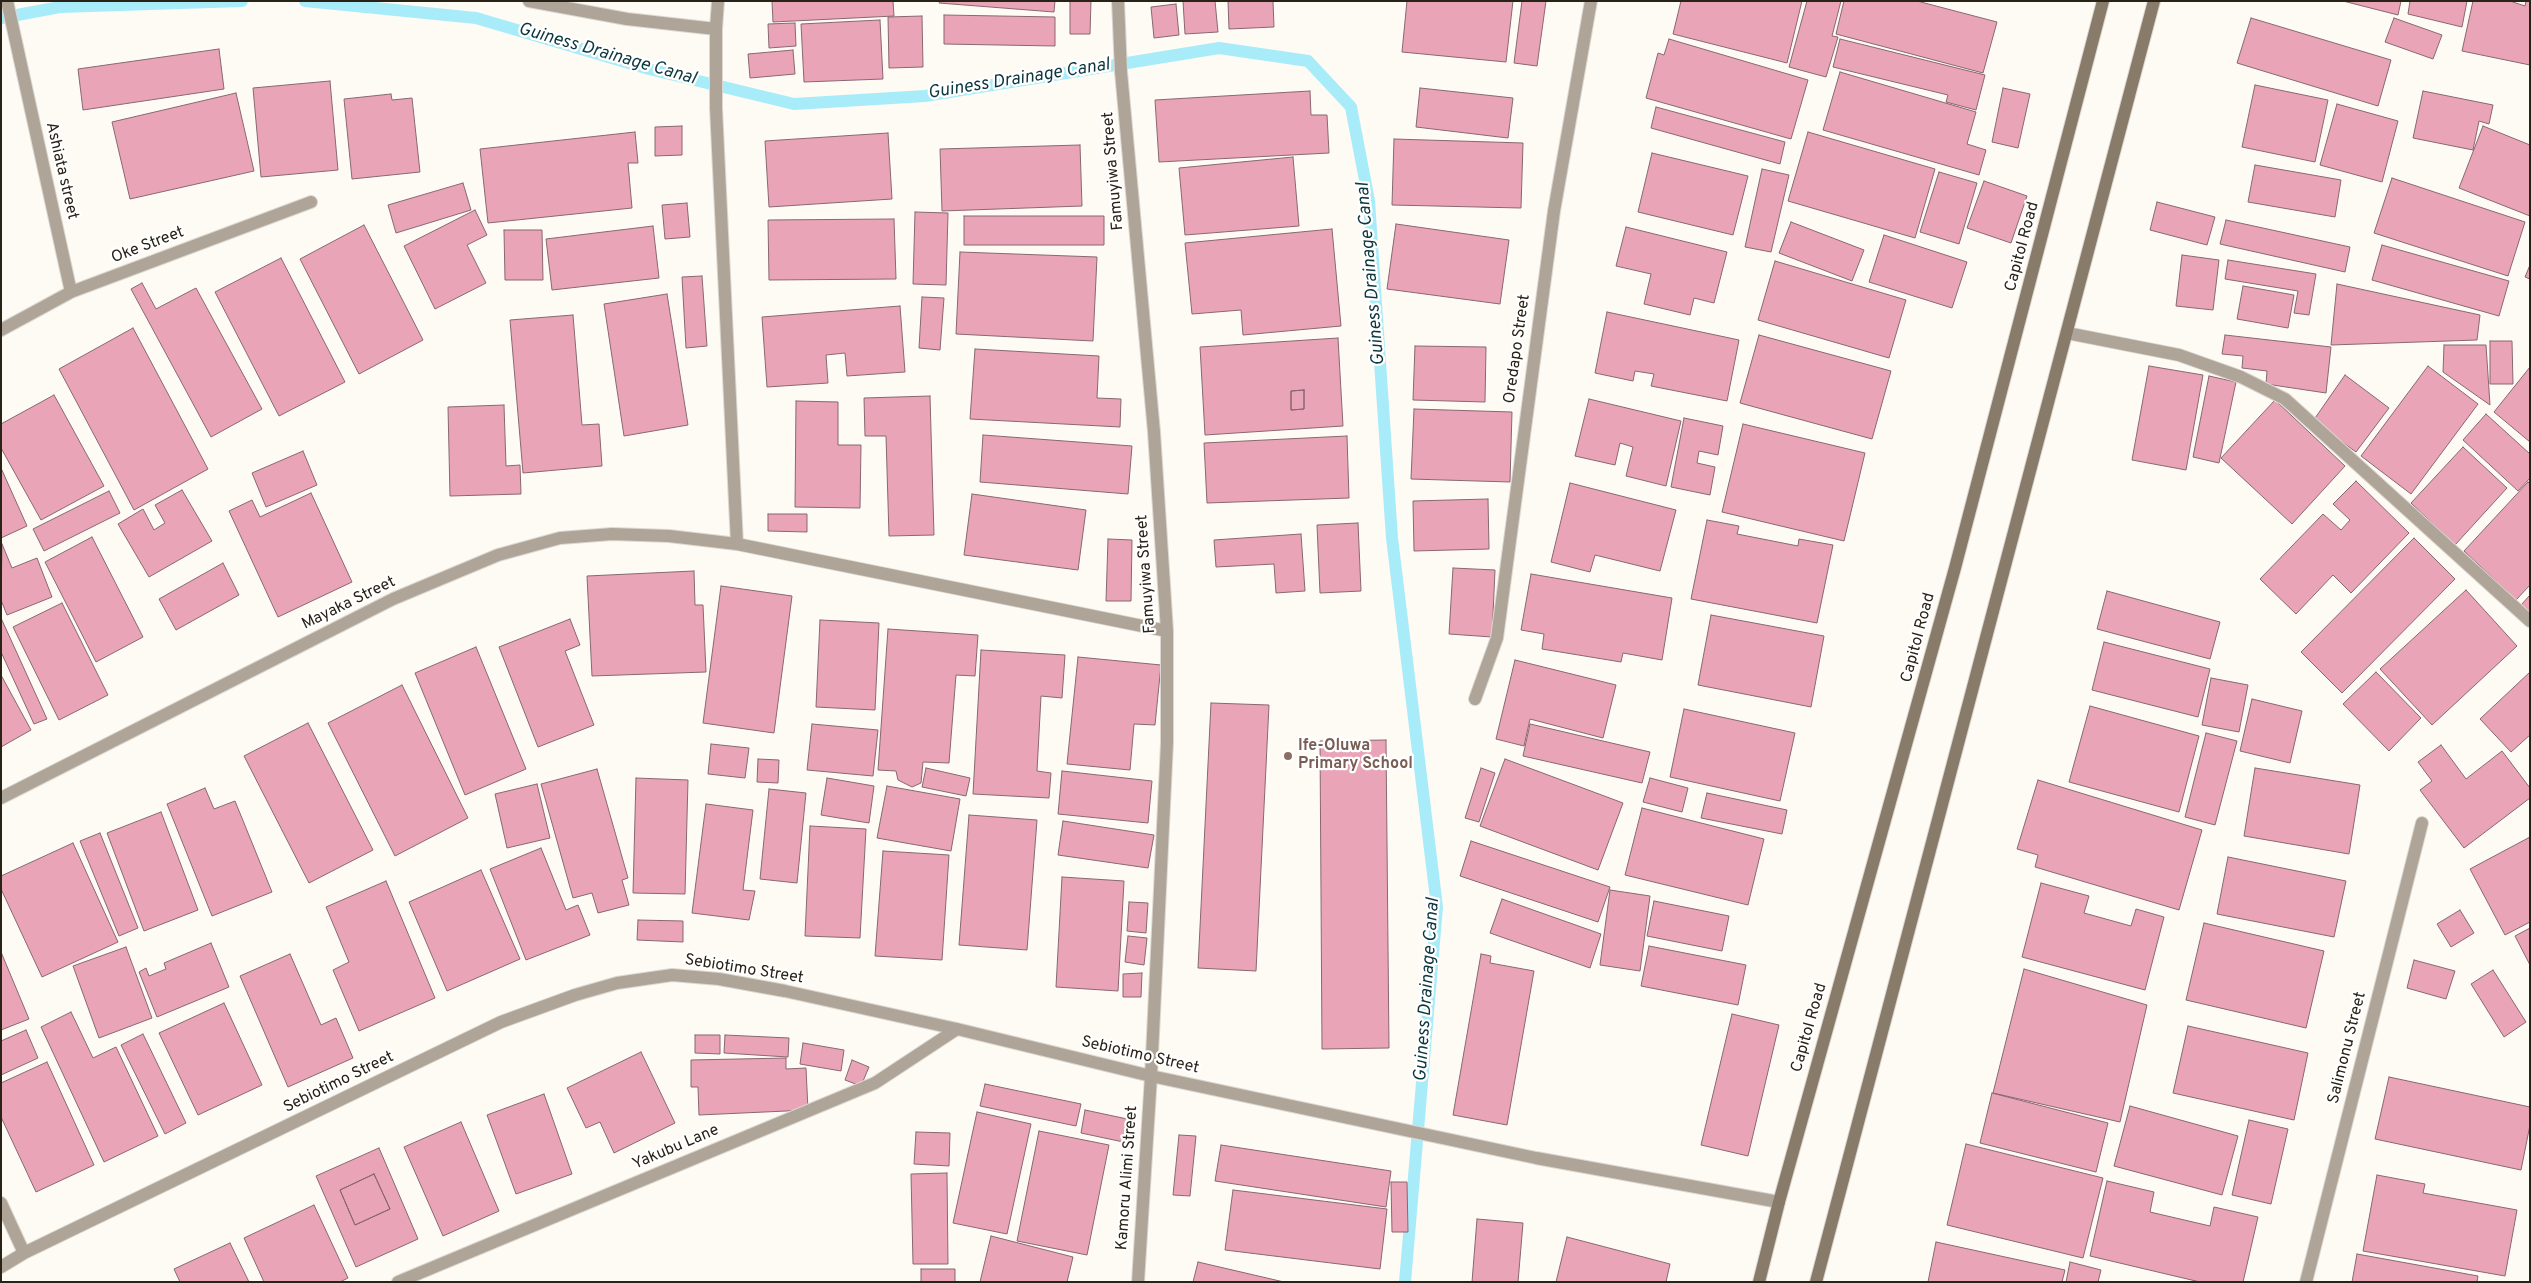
<!DOCTYPE html>
<html>
<head>
<meta charset="utf-8">
<style>
  body { margin:0 }
  #map { position:relative; width:2531px; height:1283px; overflow:hidden; background:#fefbf4; font-family:Overpass,sans-serif }
  canvas { display:block }
  .frame { position:absolute; inset:0; border:2px solid #292317; pointer-events:none }
</style>
</head>
<body>
<div id="map">
<canvas width="2531" height="1283"></canvas>
<div class="frame"></div>
</div>
<script>
const ctx = document.querySelector('canvas').getContext('2d');
ctx.lineJoin = 'round';
const toPath = rows => new Path2D(rows.map(r => 'M' + r).join(''));
function trace(path, color, width, dash) { ctx.strokeStyle = color; ctx.lineWidth = width; ctx.lineCap = dash ? 'butt' : 'round'; ctx.setLineDash(dash || []); ctx.stroke(path); }
function fill(path, color) { ctx.fillStyle = color; ctx.fill(path, 'evenodd'); }
function label(font, color, halo, rows, align = 'center') {
  ctx.font = font + ' Overpass,sans-serif'; ctx.lineWidth = 4.5; ctx.setLineDash([]); ctx.textBaseline = 'middle'; ctx.strokeStyle = halo; ctx.fillStyle = color; for (const [text, x, y, turn = 0] of rows) {
    ctx.save(); ctx.translate(x, y); ctx.rotate((+turn || 0) * Math.PI / 180); ctx.textAlign = isNaN(turn) ? turn : align; if (halo) ctx.strokeText(text, 0, 0); ctx.fillText(text, 0, 0); ctx.restore();
  }
}
trace(toPath([
  [305,1,476,18,649,69,794,104,925,96,1219,48,1308,61,1351,107,1369,201,1392,538,1437,907,1405,1282],
  [1,18,60,7,242,1]
]), '#a9ecf9', 12);
const building = toPath([
  [772,1,893,1,894,16,773,22,772,1],
  [940,1,1055,1,1054,12,939,3,940,1],
  [1070,1,1091,1,1090,34,1070,34,1070,1],
  [1183,1,1215,1,1218,32,1185,34,1183,1],
  [1228,1,1273,1,1274,27,1229,29,1228,1],
  [1407,1,1513,1,1506,62,1402,52,1407,1],
  [1522,1,1546,1,1537,66,1514,63,1522,1],
  [1681,1,1802,1,1787,63,1673,34,1681,1],
  [1807,1,1841,1,1832,36,1838,37,1826,77,1789,67,1807,1],
  [1844,1,1917,1,1997,22,1983,73,1836,34,1844,1],
  [2343,1,2401,1,2398,15,2343,1],
  [2410,1,2467,1,2462,27,2408,14,2410,1],
  [2473,1,2510,1,2525,6,2526,1,2530,1,2530,65,2462,51,2473,1],
  [1176,4,1179,35,1154,38,1151,7,1176,4],
  [944,15,1055,17,1055,46,944,44,944,15],
  [922,16,923,67,889,68,888,17,922,16],
  [2251,18,2391,60,2378,106,2237,63,2251,18],
  [2394,18,2442,35,2433,59,2385,42,2394,18],
  [880,20,883,79,804,82,801,24,880,20],
  [795,23,796,46,769,48,768,24,795,23],
  [1669,39,1808,80,1791,139,1646,98,1658,53,1664,55,1669,39],
  [1840,39,1985,75,1976,110,1946,102,1948,95,1833,67,1840,39],
  [219,49,224,89,83,110,78,69,219,49],
  [793,50,795,74,750,78,748,54,793,50],
  [1840,72,1976,112,1967,144,1986,150,1979,175,1823,130,1840,72],
  [330,81,338,170,261,177,253,88,330,81],
  [2255,85,2328,100,2315,162,2242,147,2255,85],
  [1420,88,1513,98,1508,138,1416,127,1420,88],
  [2003,88,2030,94,2018,148,1992,142,2003,88],
  [1310,91,1311,115,1327,115,1329,153,1159,162,1155,100,1310,91],
  [2423,91,2493,105,2489,124,2479,121,2473,150,2413,138,2423,91],
  [236,93,254,171,130,199,112,122,236,93],
  [391,94,392,100,412,98,420,172,352,179,344,99,391,94],
  [2337,104,2398,121,2382,182,2320,165,2337,104],
  [1656,107,1785,142,1780,164,1651,128,1656,107],
  [682,126,682,155,655,156,655,127,682,126],
  [2483,126,2530,145,2530,216,2459,188,2483,126],
  [635,132,638,163,628,163,632,208,488,223,480,149,635,132],
  [1808,132,1935,169,1915,238,1788,201,1808,132],
  [888,133,892,199,769,207,765,141,888,133],
  [1394,139,1523,143,1521,208,1392,205,1394,139],
  [1080,145,1082,206,942,211,940,149,1080,145],
  [1652,153,1748,176,1733,235,1638,212,1652,153],
  [1293,157,1299,226,1185,235,1179,168,1293,157],
  [2255,165,2341,180,2335,217,2248,202,2255,165],
  [1762,169,1789,175,1771,252,1745,247,1762,169],
  [1939,172,1977,183,1959,244,1920,232,1939,172],
  [2392,178,2525,222,2508,276,2374,233,2392,178],
  [1984,181,2027,196,2011,243,1967,228,1984,181],
  [463,183,471,210,396,233,388,205,463,183],
  [2157,202,2215,217,2207,245,2150,230,2157,202],
  [687,203,690,237,665,239,662,205,687,203],
  [475,210,487,235,467,245,486,283,435,309,404,246,475,210],
  [915,212,948,213,946,285,913,284,915,212],
  [964,216,1104,216,1104,245,964,245,964,216],
  [894,219,896,279,769,280,768,220,894,219],
  [2226,220,2350,247,2345,272,2220,244,2226,220],
  [1791,222,1864,250,1852,281,1779,253,1791,222],
  [1396,224,1509,240,1500,304,1387,289,1396,224],
  [364,225,423,340,359,374,300,259,364,225],
  [653,226,659,278,552,290,546,239,653,226],
  [1626,227,1727,252,1714,303,1694,298,1690,315,1644,304,1651,274,1616,266,1626,227],
  [1332,229,1341,326,1243,335,1241,310,1192,314,1185,243,1332,229],
  [504,230,542,230,543,280,505,280,504,230],
  [1884,235,1967,262,1952,308,1869,282,1884,235],
  [2382,245,2509,281,2499,316,2372,280,2382,245],
  [960,252,1097,257,1093,341,956,334,960,252],
  [2182,255,2219,260,2213,310,2176,306,2182,255],
  [281,258,345,382,279,416,215,292,281,258],
  [2228,260,2316,274,2309,315,2294,313,2298,291,2225,279,2228,260],
  [1775,261,1906,300,1889,358,1758,320,1775,261],
  [2530,265,2530,279,2525,277,2530,265],
  [702,276,707,346,686,348,682,277,702,276],
  [142,283,156,309,196,288,262,409,211,437,131,289,142,283],
  [2337,284,2480,315,2477,340,2331,345,2337,284],
  [2243,286,2294,295,2288,328,2237,319,2243,286],
  [667,294,688,425,624,436,604,304,667,294],
  [922,297,944,298,940,350,919,348,922,297],
  [900,306,905,372,847,376,845,353,826,355,828,383,767,387,762,317,900,306],
  [1607,312,1739,340,1727,401,1651,386,1654,374,1635,371,1633,381,1595,373,1607,312],
  [573,315,582,425,599,424,602,466,523,473,510,320,573,315],
  [133,328,208,469,134,510,59,369,133,328],
  [1759,335,1891,371,1872,439,1740,403,1759,335],
  [2225,335,2331,347,2326,393,2266,384,2267,371,2242,368,2243,356,2222,354,2225,335],
  [1338,338,1343,426,1205,435,1200,347,1338,338],
  [1304,390,1304,409,1291,410,1291,391,1304,390],
  [2490,341,2512,341,2513,384,2490,384,2490,341],
  [2444,345,2486,345,2490,405,2443,372,2444,345],
  [1415,346,1486,347,1485,402,1413,400,1415,346],
  [975,349,1099,356,1097,398,1121,399,1120,427,970,419,975,349],
  [2149,366,2203,375,2186,470,2132,460,2149,366],
  [2428,366,2478,404,2411,494,2361,456,2428,366],
  [2530,367,2530,442,2494,412,2530,367],
  [2345,375,2389,408,2356,452,2313,421,2345,375],
  [2209,376,2236,382,2219,463,2193,457,2209,376],
  [1304,390,1304,409,1291,410,1291,391,1304,390],
  [54,395,104,486,41,520,1,448,1,424,54,395],
  [930,396,934,535,889,536,886,436,865,436,864,398,930,396],
  [1589,399,1681,421,1666,486,1626,476,1633,447,1620,443,1615,465,1575,456,1589,399],
  [2275,400,2345,466,2292,524,2221,458,2275,400],
  [796,401,838,402,838,445,861,445,860,508,795,507,796,401],
  [504,405,506,466,520,465,521,494,450,496,448,407,504,405],
  [1414,409,1512,412,1510,482,1411,479,1414,409],
  [2486,414,2530,454,2530,478,2518,491,2463,440,2486,414],
  [1684,418,1723,426,1718,455,1699,451,1697,463,1715,467,1710,495,1671,487,1684,418],
  [1743,424,1865,453,1844,541,1722,512,1743,424],
  [983,435,1132,446,1128,494,980,482,983,435],
  [1347,436,1349,498,1207,503,1204,443,1347,436],
  [2463,447,2507,488,2455,545,2411,503,2463,447],
  [303,451,317,485,266,507,252,473,303,451],
  [1,468,27,526,1,538,1,468],
  [2356,481,2409,533,2351,593,2333,575,2296,614,2260,579,2323,514,2341,530,2350,520,2333,504,2356,481],
  [2528,482,2530,484,2530,585,2516,600,2464,551,2528,482],
  [1570,483,1676,510,1660,571,1595,555,1590,572,1551,562,1570,483],
  [182,490,212,541,149,577,118,524,143,509,154,530,165,523,155,505,182,490],
  [109,491,120,513,44,551,33,529,109,491],
  [311,493,352,582,278,617,229,511,252,500,260,517,311,493],
  [972,494,1086,510,1078,570,964,555,972,494],
  [1488,499,1489,549,1414,551,1413,501,1488,499],
  [768,514,807,514,807,532,768,531,768,514],
  [1707,520,1739,526,1737,534,1798,546,1799,539,1833,545,1817,623,1691,599,1707,520],
  [1358,523,1361,591,1320,593,1317,525,1358,523],
  [1301,534,1305,591,1276,593,1274,564,1216,567,1214,540,1301,534],
  [92,537,143,637,96,662,45,562,92,537],
  [2414,538,2455,579,2342,693,2301,652,2414,538],
  [1108,539,1132,540,1131,601,1106,601,1108,539],
  [2,544,12,568,37,558,52,597,7,615,1,600,2,544],
  [223,563,239,595,176,630,159,599,223,563],
  [1453,568,1495,570,1492,637,1449,634,1453,568],
  [694,571,695,605,703,605,706,672,592,676,587,576,694,571],
  [1531,574,1672,598,1662,660,1623,653,1621,662,1542,649,1544,634,1521,630,1531,574],
  [721,586,792,596,774,733,703,723,721,586],
  [2466,590,2517,646,2432,725,2380,669,2466,590],
  [2107,591,2220,622,2210,659,2097,629,2107,591],
  [2530,595,2530,613,2521,605,2530,595],
  [62,603,108,695,59,720,13,627,62,603],
  [1711,615,1824,636,1811,707,1698,685,1711,615],
  [1,618,47,719,34,724,1,652,1,618],
  [570,619,580,645,565,651,594,725,538,747,499,647,570,619],
  [820,620,879,623,875,710,816,707,820,620],
  [888,629,978,635,975,676,956,675,949,763,923,762,921,783,912,787,898,780,896,771,878,770,888,629],
  [2104,642,2210,669,2198,717,2092,690,2104,642],
  [476,647,526,769,465,795,415,673,476,647],
  [981,650,1065,655,1062,698,1041,696,1037,771,1051,773,1049,798,973,794,981,650],
  [1078,657,1161,665,1155,725,1134,724,1130,770,1067,764,1078,657],
  [1515,660,1616,685,1603,738,1530,719,1524,746,1496,739,1515,660],
  [2376,672,2421,718,2389,751,2343,704,2376,672],
  [2530,672,2530,735,2511,752,2480,719,2530,672],
  [1,675,31,730,1,747,1,675],
  [2211,678,2248,685,2239,732,2202,725,2211,678],
  [402,685,468,818,395,856,328,723,402,685],
  [2252,699,2302,711,2290,763,2240,751,2252,699],
  [1211,703,1269,705,1256,971,1198,968,1211,703],
  [2090,706,2199,736,2179,812,2069,782,2090,706],
  [1684,709,1795,733,1780,801,1670,777,1684,709],
  [308,723,373,850,309,883,244,756,308,723],
  [812,724,878,730,873,776,807,770,812,724],
  [1530,724,1650,752,1642,783,1523,756,1530,724],
  [2206,733,2237,741,2215,825,2185,817,2206,733],
  [1386,740,1389,1048,1322,1049,1320,741,1386,740],
  [711,744,749,748,745,778,708,774,711,744],
  [2441,745,2466,779,2502,751,2530,788,2530,798,2464,848,2420,790,2432,781,2418,762,2441,745],
  [758,759,779,760,778,783,757,782,758,759],
  [1505,759,1623,803,1598,870,1480,826,1505,759],
  [926,768,970,778,966,796,922,787,926,768],
  [1481,768,1495,773,1479,822,1465,818,1481,768],
  [2255,768,2360,785,2349,854,2244,836,2255,768],
  [597,769,628,878,622,880,629,905,598,913,592,893,573,898,541,784,597,769],
  [1062,771,1152,781,1148,823,1058,814,1062,771],
  [636,778,688,780,685,894,633,893,636,778],
  [827,778,874,786,869,823,821,815,827,778],
  [1650,778,1688,788,1682,812,1643,802,1650,778],
  [2038,780,2202,830,2179,910,2035,867,2038,855,2017,849,2038,780],
  [537,784,550,838,507,848,495,794,537,784],
  [887,786,960,799,951,851,877,838,887,786],
  [205,788,214,809,235,801,272,892,212,916,167,804,205,788],
  [769,789,806,793,797,883,760,879,769,789],
  [1707,793,1787,810,1782,834,1701,818,1707,793],
  [706,804,753,810,743,890,755,891,749,920,692,913,706,804],
  [1642,808,1764,839,1748,905,1625,875,1642,808],
  [161,812,198,910,144,931,107,833,161,812],
  [969,815,1037,820,1027,950,959,945,969,815],
  [1063,821,1154,835,1148,868,1058,855,1063,821],
  [810,826,866,829,860,938,805,936,810,826],
  [100,833,138,928,119,936,80,841,100,833],
  [2530,837,2530,922,2505,935,2470,869,2530,837],
  [1471,841,1610,887,1598,922,1460,876,1471,841],
  [73,843,118,942,42,977,1,889,1,876,73,843],
  [541,848,566,910,578,905,590,935,526,960,490,869,541,848],
  [883,851,949,855,942,960,875,956,883,851],
  [2228,857,2346,881,2334,937,2217,914,2228,857],
  [481,870,520,959,447,991,409,902,481,870],
  [1062,877,1124,881,1118,991,1056,987,1062,877],
  [386,881,435,998,359,1031,333,970,349,962,326,907,386,881],
  [2041,883,2089,896,2084,913,2131,926,2136,909,2164,917,2145,990,2022,957,2041,883],
  [1610,890,1650,896,1640,971,1600,965,1610,890],
  [1502,899,1601,934,1590,968,1490,933,1502,899],
  [1654,901,1729,916,1722,951,1647,936,1654,901],
  [1129,902,1148,903,1146,933,1127,931,1129,902],
  [2460,910,2474,933,2451,947,2437,924,2460,910],
  [638,920,683,921,683,942,637,940,638,920],
  [2204,923,2324,951,2306,1028,2186,1000,2204,923],
  [2530,928,2530,965,2515,936,2530,928],
  [1128,936,1147,938,1144,965,1125,962,1128,936],
  [211,943,229,987,157,1017,139,972,146,968,149,976,166,969,164,963,211,943],
  [1649,946,1746,965,1738,1005,1641,986,1649,946],
  [126,947,152,1018,99,1038,73,966,126,947],
  [1,952,29,1019,1,1030,1,952],
  [290,954,321,1025,336,1018,353,1058,288,1087,240,976,290,954],
  [1481,954,1491,956,1490,963,1534,971,1507,1125,1453,1115,1481,954],
  [2414,960,2455,971,2446,999,2407,988,2414,960],
  [2024,969,2147,1005,2120,1122,1993,1093,2024,969],
  [2493,970,2526,1022,2504,1037,2471,984,2493,970],
  [1142,973,1141,997,1123,997,1123,974,1142,973],
  [224,1003,262,1085,198,1115,159,1033,224,1003],
  [71,1012,93,1058,116,1047,158,1136,104,1162,41,1027,71,1012],
  [1732,1014,1779,1025,1748,1156,1701,1145,1732,1014],
  [2188,1026,2308,1053,2294,1120,2173,1093,2188,1026],
  [26,1030,38,1058,1,1075,1,1041,26,1030],
  [143,1034,186,1123,165,1134,121,1045,143,1034],
  [695,1035,720,1035,720,1054,695,1053,695,1035],
  [725,1035,789,1038,788,1057,724,1053,725,1035],
  [803,1043,844,1050,841,1071,800,1064,803,1043],
  [641,1052,675,1123,614,1153,600,1122,586,1128,567,1088,641,1052],
  [786,1058,786,1069,806,1068,808,1110,699,1115,698,1087,691,1087,691,1060,786,1058],
  [852,1060,869,1067,861,1086,845,1080,852,1060],
  [47,1062,94,1165,36,1192,1,1117,1,1083,47,1062],
  [2389,1077,2530,1107,2530,1125,2521,1170,2375,1139,2389,1077],
  [985,1084,1081,1104,1076,1126,980,1106,985,1084],
  [1992,1093,2108,1123,2096,1172,1980,1143,1992,1093],
  [544,1094,572,1174,516,1194,487,1115,544,1094],
  [2130,1106,2238,1136,2222,1195,2114,1166,2130,1106],
  [1085,1110,1132,1120,1128,1143,1081,1133,1085,1110],
  [977,1112,1031,1124,1007,1234,953,1223,977,1112],
  [2249,1120,2288,1129,2271,1204,2232,1195,2249,1120],
  [461,1122,499,1211,443,1236,404,1147,461,1122],
  [1039,1131,1109,1145,1087,1255,1017,1241,1039,1131],
  [916,1132,950,1133,949,1166,914,1164,916,1132],
  [1179,1135,1196,1136,1190,1196,1173,1195,1179,1135],
  [1966,1144,2103,1178,2083,1258,1947,1225,1966,1144],
  [1221,1145,1391,1171,1386,1207,1215,1181,1221,1145],
  [379,1148,418,1239,356,1267,316,1176,379,1148],
  [374,1174,390,1209,355,1225,340,1190,374,1174],
  [947,1173,948,1264,913,1264,911,1174,947,1173],
  [374,1174,390,1209,355,1225,340,1190,374,1174],
  [2377,1175,2425,1184,2423,1193,2517,1210,2505,1276,2363,1251,2377,1175],
  [2107,1181,2154,1192,2150,1212,2210,1226,2214,1207,2258,1217,2243,1282,2200,1282,2090,1256,2107,1181],
  [1391,1182,1407,1182,1408,1232,1392,1232,1391,1182],
  [1233,1190,1387,1209,1380,1269,1225,1250,1233,1190],
  [314,1205,348,1278,340,1282,264,1282,244,1238,314,1205],
  [1477,1219,1523,1223,1518,1282,1472,1282,1477,1219],
  [991,1236,1073,1257,1067,1282,980,1282,991,1236],
  [1567,1237,1670,1264,1666,1282,1556,1282,1567,1237],
  [1936,1242,2065,1270,2062,1282,1928,1282,1936,1242],
  [230,1243,249,1282,180,1282,174,1269,230,1243],
  [2357,1254,2478,1276,2477,1282,2352,1282,2357,1254],
  [1198,1262,1284,1282,1193,1282,1198,1262],
  [2070,1262,2101,1270,2098,1282,2066,1282,2070,1262],
  [921,1269,955,1269,955,1282,921,1282,921,1269]
]);
fill(building, '#e9a4b8');
trace(building, '#896771', 1);
const street = toPath([
  [7,1,71,292],
  [529,1,627,19,716,29],
  [718,1,716,29,716,108,737,544],
  [1118,1,1121,72,1154,432,1167,631,1167,743,1151,1076,1138,1282],
  [1,330,71,292,311,202],
  [2067,333,2179,355,2241,377,2285,399,2530,621],
  [1475,699,1497,638,1554,211,1591,1],
  [1,798,393,599,498,555,560,538,612,534,669,536,737,544,1167,631],
  [1,1203,24,1253],
  [1,1267,24,1253,501,1022,575,995,617,983,672,975,719,979,785,991,957,1029,1151,1076,1536,1158,1779,1202],
  [398,1282,875,1083,957,1029],
  [2306,1282,2422,823]
]);
const secondary = toPath([
  [1759,1282,1779,1202,1955,568,2103,1],
  [1816,1282,2154,1]
]);
trace(street, '#dcd8d1', 14);
trace(secondary, '#dcd8d1', 14);
trace(street, '#aea598', 12);
trace(secondary, '#887b69', 12);
for (const [x, y, r, color] of [
  [1288,756,5,"#8d6e63"]
]) { const dot = new Path2D(); dot.arc(x, y, r, 0, 2 * Math.PI); ctx.fillStyle = color; ctx.fill(dot); trace(dot, '#fff', 2); }
label('16px', '#292317', '#fff', [
  ["Ashiata street",61,171,77],
  ["Famuyiwa Street",1114,171,-95],
  ["Oke Street",148,246,-21],
  ["Capitol Road",2023,247,-75],
  ["Oredapo Street",1518,349,-82],
  ["Famuyiwa Street",1147,574,-94],
  ["Mayaka Street",349,604,-26],
  ["Capitol Road",1919,638,-75],
  ["Sebiotimo Street",744,970,9],
  ["Capitol Road",1810,1028,-74],
  ["Salimonu Street",2348,1048,-76],
  ["Sebiotimo Street",1140,1056,13],
  ["Sebiotimo Street",339,1083,-26],
  ["Yakubu Lane",676,1148,-23],
  ["Kamoru Alimi Street",1128,1178,-86]
]);
label('bold 16px', '#785e54', '#fff', [
  ["Ife-Oluwa",1298,747],
  ["Primary School",1298,765]
], 'left');
label('italic 18px', '#0d373e', '#fff', [
  ["Guiness Drainage Canal",607,55,16],
  ["Guiness Drainage Canal",1019,80,-9],
  ["Guiness Drainage Canal",1372,274,-95],
  ["Guiness Drainage Canal",1428,990,-86]
]);
</script>
</body>
</html>
